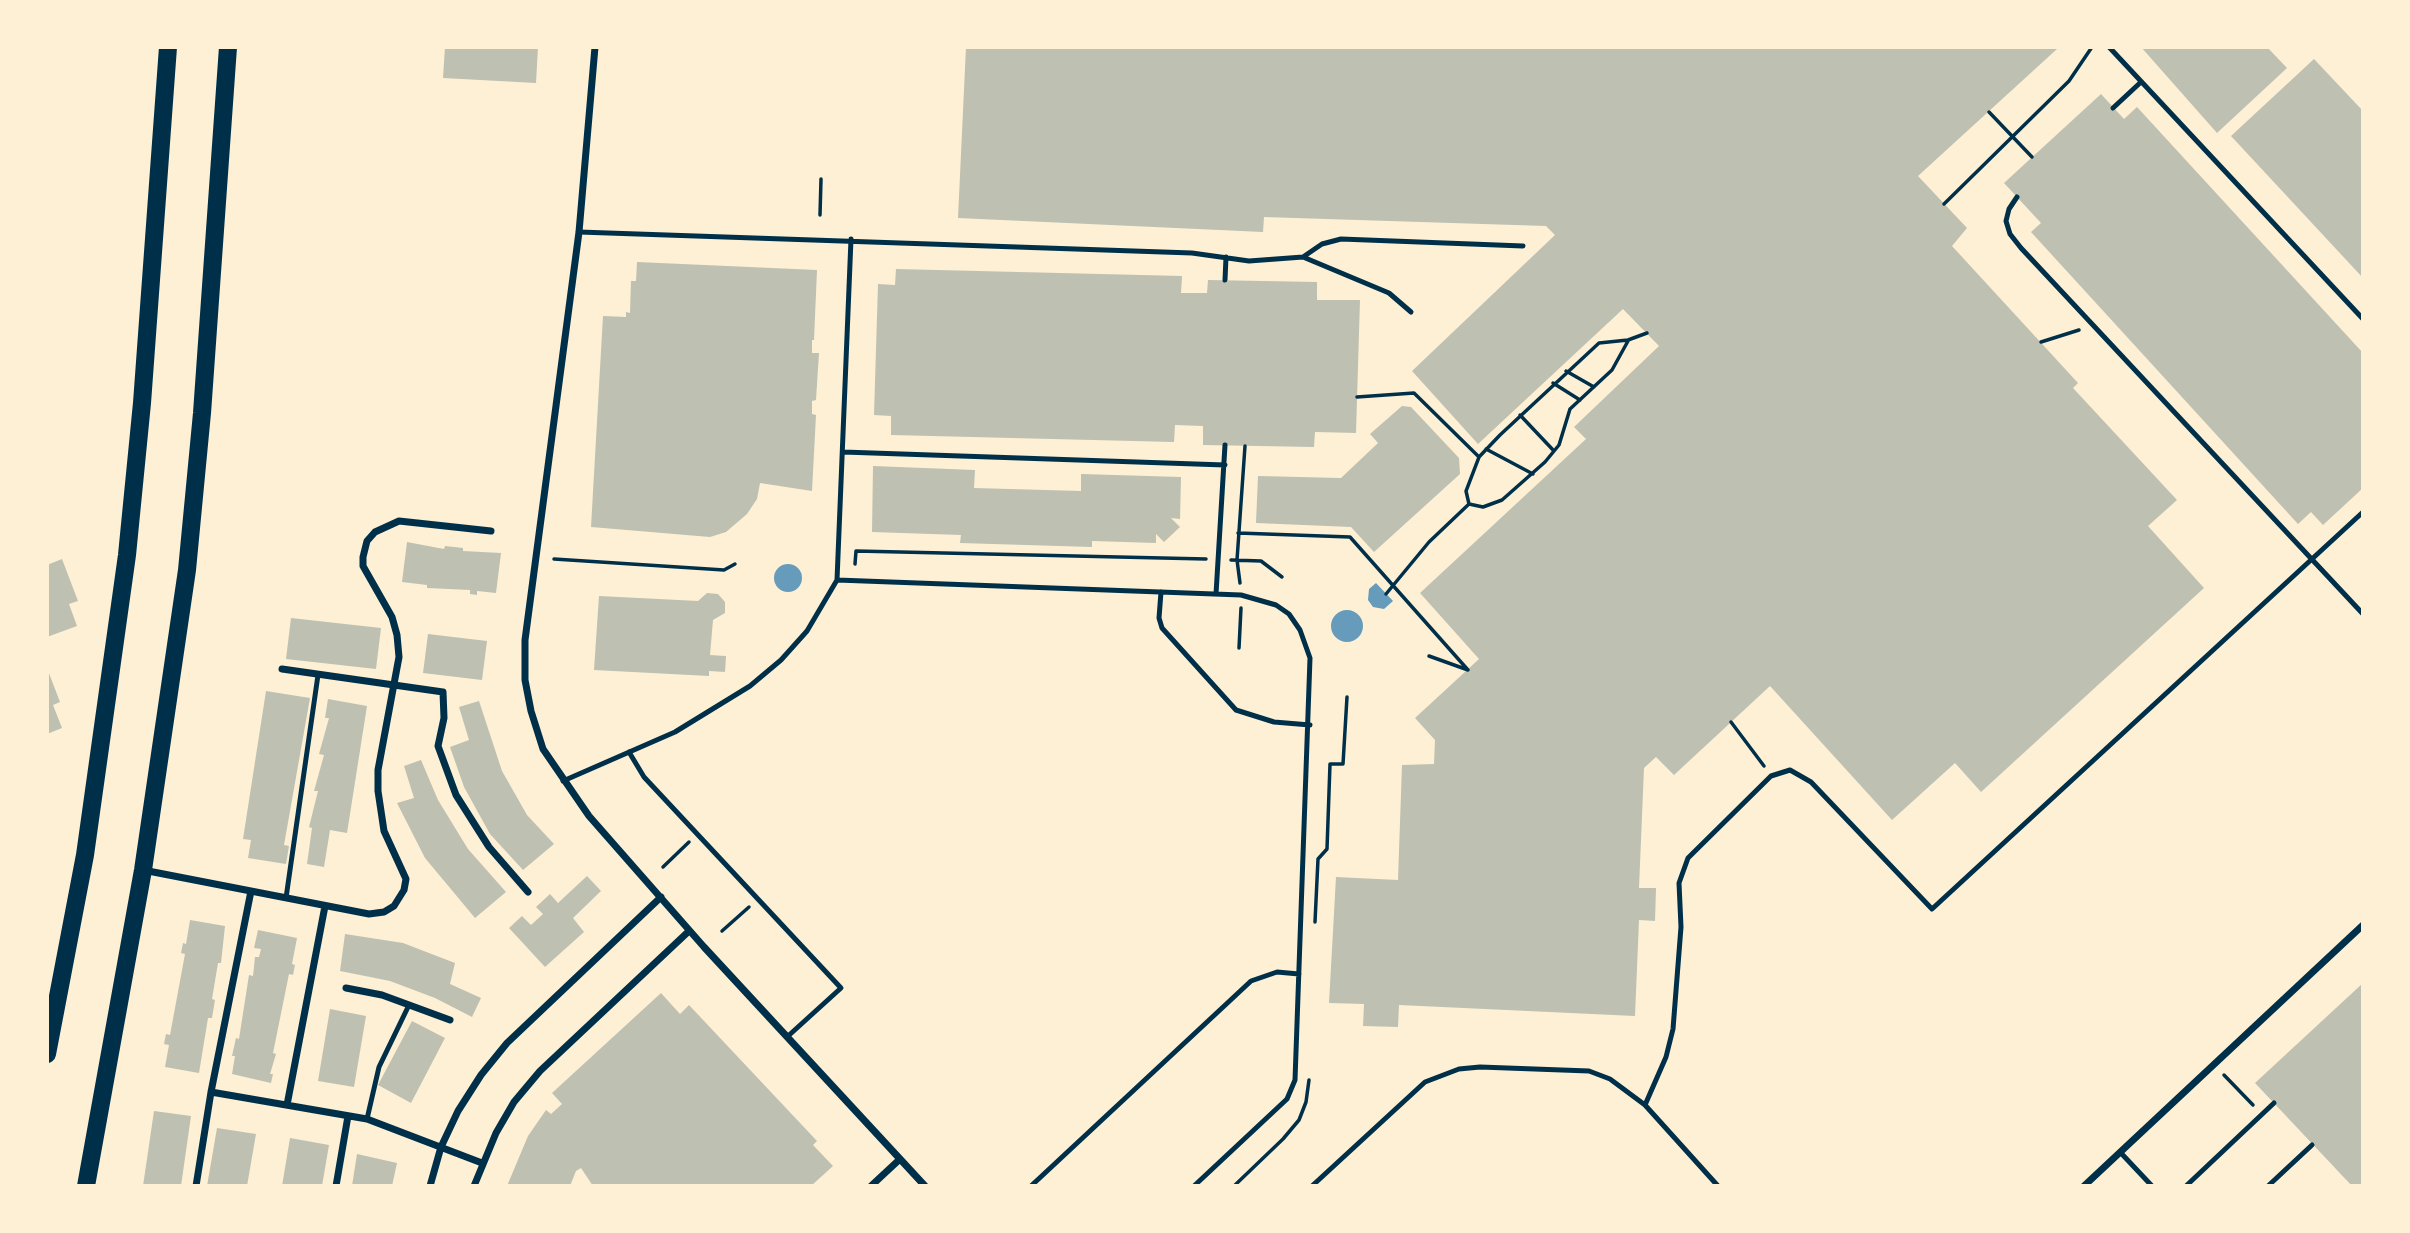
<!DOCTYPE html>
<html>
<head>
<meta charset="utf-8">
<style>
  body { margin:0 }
  #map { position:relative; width:2410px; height:1233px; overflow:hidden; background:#fdf0d5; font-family:"Open Sans",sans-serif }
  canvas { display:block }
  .frame { position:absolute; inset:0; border:49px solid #fdf0d5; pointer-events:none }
</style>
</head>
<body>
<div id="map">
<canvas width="2410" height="1233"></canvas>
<div class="frame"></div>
</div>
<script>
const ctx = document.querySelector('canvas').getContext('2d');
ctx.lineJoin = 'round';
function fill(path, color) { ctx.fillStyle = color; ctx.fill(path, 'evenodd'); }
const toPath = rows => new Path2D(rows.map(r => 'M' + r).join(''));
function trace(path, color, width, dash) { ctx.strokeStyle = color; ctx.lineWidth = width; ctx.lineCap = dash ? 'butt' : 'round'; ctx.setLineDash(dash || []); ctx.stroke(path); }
fill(toPath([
  '774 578a14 14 0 1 1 28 0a14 14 0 1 1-28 0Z',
  [1376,583,1393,601,1384,609,1373,607,1368,600,1369,589],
  '1331 626a16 16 0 1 1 32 0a16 16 0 1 1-32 0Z'
]), '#669bbc');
fill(toPath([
  [445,47,538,47,536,83,443,78],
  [966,47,2055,47,2057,49,1918,176,1967,228,1952,246,2078,383,2073,388,2177,500,2148,526,2204,588,1981,792,1955,763,1892,820,1770,686,1674,775,1656,757,1644,768,1639,888,1656,888,1655,921,1639,920,1635,1016,1399,1005,1398,1027,1363,1026,1364,1004,1329,1003,1336,877,1398,880,1402,765,1434,764,1435,740,1415,718,1479,659,1420,593,1586,439,1574,427,1659,346,1623,309,1478,444,1412,371,1555,235,1546,226,1264,217,1263,232,958,218],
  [2141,47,2267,47,2287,68,2217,133],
  [2314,59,2363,111,2363,278,2231,136],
  [2101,94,2124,119,2137,107,2363,353,2363,488,2323,525,2311,512,2298,524,2031,232,2041,223,2004,183],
  [637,262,817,270,814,340,812,340,812,353,819,353,816,400,812,401,812,414,816,415,812,491,760,483,757,499,747,514,726,532,710,537,591,527,603,316,626,317,626,312,630,313,631,281,636,281],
  [896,269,1182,276,1181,293,1207,293,1208,280,1317,282,1317,300,1360,300,1356,433,1315,432,1314,447,1203,445,1203,426,1175,425,1174,442,891,435,891,416,874,415,878,284,895,285],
  [1402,406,1411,407,1459,458,1460,474,1374,552,1351,527,1256,523,1258,476,1341,478,1378,443,1370,434],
  [873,466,975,470,974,488,1081,491,1081,474,1181,477,1180,519,1171,518,1180,527,1164,542,1156,534,1156,543,1092,541,1092,547,960,543,961,535,872,532],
  [407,542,444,549,445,546,463,548,463,551,501,553,496,593,477,591,477,595,470,594,470,590,427,588,427,585,402,582],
  [62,559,78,601,69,604,77,626,47,637,47,565],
  [707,593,718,594,725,602,725,613,713,620,710,655,726,656,725,672,709,671,709,676,594,670,599,596,698,601],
  [291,618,381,628,376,669,286,659],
  [428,634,487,641,482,680,423,673],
  [47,668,60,702,53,705,62,728,47,734],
  [266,691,310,698,284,845,289,846,286,864,248,858,251,840,243,839],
  [328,699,367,706,347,833,330,830,324,867,307,864,312,828,309,827,318,791,314,791,324,755,319,754,329,718,325,718],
  [479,701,502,771,527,815,554,844,523,870,490,834,464,787,450,747,469,740,459,707],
  [421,760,438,800,468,849,506,892,475,918,425,858,397,803,414,798,404,766],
  [587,876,601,891,573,918,584,932,545,967,509,928,522,916,531,925,543,914,536,907,550,894,558,903],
  [190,920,225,926,221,963,218,963,212,999,215,1000,212,1018,208,1018,199,1073,165,1067,169,1045,164,1044,166,1034,170,1035,185,954,181,953,183,943,186,944],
  [258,930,297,938,292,964,295,965,293,975,289,974,273,1053,276,1054,270,1074,273,1074,271,1083,232,1074,235,1056,232,1056,236,1038,239,1039,249,975,253,976,255,957,259,957,261,949,254,948],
  [345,934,403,943,455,963,450,984,481,998,472,1017,435,998,390,981,340,971],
  [2363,983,2363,1186,2352,1186,2255,1083],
  [661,993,680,1014,689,1005,817,1141,813,1145,833,1166,811,1186,593,1186,581,1168,576,1171,570,1186,507,1186,528,1136,546,1110,551,1114,562,1104,552,1093],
  [330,1009,366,1016,354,1087,318,1081],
  [412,1021,445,1038,411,1103,378,1085],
  [154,1111,191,1116,181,1186,143,1186],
  [217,1128,256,1134,247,1186,207,1186],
  [290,1138,329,1145,322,1186,282,1186],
  [357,1154,397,1163,392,1186,352,1186]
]), '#bec0b2');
trace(toPath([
  [1989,112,2032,157],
  [1944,204,2069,81,2092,47],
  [820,215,821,179],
  [2041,342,2079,330],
  [1566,371,1594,387],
  [1553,383,1580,400],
  [1357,397,1414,393,1479,457],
  [1520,415,1554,451],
  [1486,449,1533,474],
  [1469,504,1483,507,1502,500,1545,462,1559,445,1570,409,1612,370,1628,341],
  [1238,533,1350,537,1468,670,1429,656],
  [554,559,724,570,735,564],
  [1231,560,1261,561,1282,577],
  [855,564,856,551,1206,559],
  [1240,583,1237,560,1245,446],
  [1386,594,1429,542,1469,504,1466,491,1479,457,1500,435,1599,343,1628,340,1647,333],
  [1239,648,1241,608],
  [1731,722,1764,766],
  [663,867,689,842],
  [1315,922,1318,859,1327,849,1330,764,1343,764,1347,697],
  [722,931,749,907],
  [2224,1075,2253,1105],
  [1234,1186,1283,1139,1299,1120,1306,1102,1309,1080]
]), '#003049', 3.5);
trace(toPath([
  [2109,47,2363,319],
  [2113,108,2141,82],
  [2017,197,2009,209,2006,221,2010,234,2021,248,2363,614],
  [579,232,1192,253,1249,261,1303,257,1389,293,1411,312],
  [1303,257,1322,244,1341,239,1523,246],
  [1225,280,1226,257],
  [843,452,1225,465],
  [837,580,1241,595,1276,605,1289,614,1300,630,1310,658,1295,1080,1287,1099,1194,1186],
  [1161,592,1159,618,1162,628,1236,710,1274,722,1310,725],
  [1216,594,1225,445],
  [629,752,644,777,841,988,787,1037],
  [563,781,675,732,750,686,781,660,807,631,837,580,851,239],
  [286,898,318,675],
  [1645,1105,1666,1057,1673,1029,1681,927,1679,883,1688,858,1771,776,1790,770,1811,782,1932,909,2363,512],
  [367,1119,379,1067,409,1005],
  [2120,1152,2152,1186],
  [1031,1186,1251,981,1277,972,1299,974],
  [1312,1186,1425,1082,1459,1069,1480,1067,1589,1071,1610,1079,1645,1105,1718,1186],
  [2186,1186,2274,1103],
  [2268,1186,2312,1145]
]), '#003049', 5);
trace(toPath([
  [595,47,579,232,525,640,525,680,531,711,543,749,589,816,704,947,925,1186],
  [282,669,443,692,444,718,438,746,456,795,489,847,528,892],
  [143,870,369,914,384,912,394,906,404,890,406,879,384,831,378,791,378,770,399,657,397,635,392,617,363,566,363,557,367,541,375,532,399,521,491,531],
  [346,988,382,995,450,1020],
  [211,1092,367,1119,482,1163],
  [287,1105,325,906],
  [196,1186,211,1092,251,891],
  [336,1186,348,1116],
  [430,1186,441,1147,458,1111,481,1075,507,1043,661,897],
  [474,1186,496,1133,514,1102,540,1071,689,931],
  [871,1186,900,1159],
  [2084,1186,2363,925]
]), '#003049', 7);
trace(toPath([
  [47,1054,85,855,127,555,142,403,168,47],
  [86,1186,143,870,187,570,202,413,228,47]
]), '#003049', 18);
</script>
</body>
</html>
